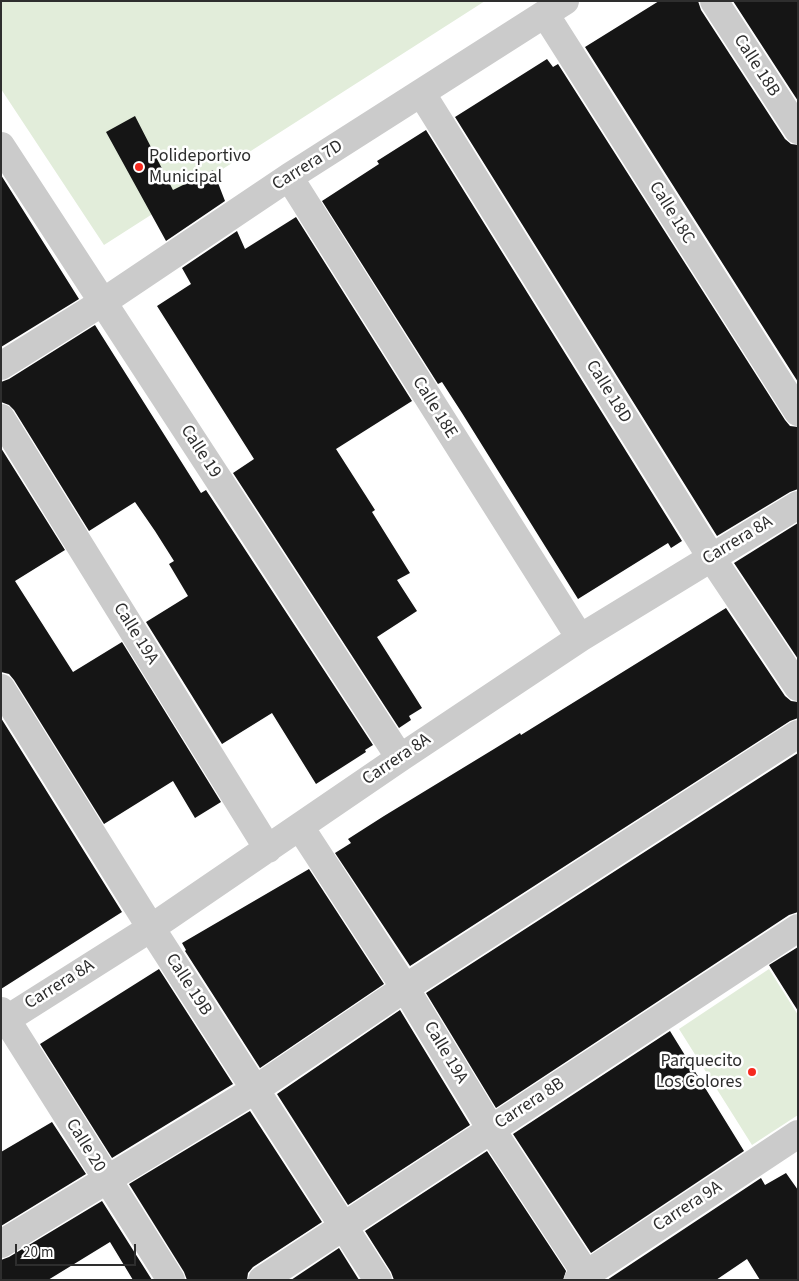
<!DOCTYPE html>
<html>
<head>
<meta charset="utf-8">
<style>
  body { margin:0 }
  #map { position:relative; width:799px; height:1281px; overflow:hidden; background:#fff; font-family:"Source Sans 3",sans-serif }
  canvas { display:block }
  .frame { position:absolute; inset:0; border:2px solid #2e2e2e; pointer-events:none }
  .scale { position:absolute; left:15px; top:1244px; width:121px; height:22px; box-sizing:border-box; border:2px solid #2e2e2e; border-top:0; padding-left:6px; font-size:15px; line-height:18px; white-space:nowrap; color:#2e2e2e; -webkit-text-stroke:4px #fff; paint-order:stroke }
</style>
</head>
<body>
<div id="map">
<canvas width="799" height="1281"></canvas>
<div class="frame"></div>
<div class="scale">20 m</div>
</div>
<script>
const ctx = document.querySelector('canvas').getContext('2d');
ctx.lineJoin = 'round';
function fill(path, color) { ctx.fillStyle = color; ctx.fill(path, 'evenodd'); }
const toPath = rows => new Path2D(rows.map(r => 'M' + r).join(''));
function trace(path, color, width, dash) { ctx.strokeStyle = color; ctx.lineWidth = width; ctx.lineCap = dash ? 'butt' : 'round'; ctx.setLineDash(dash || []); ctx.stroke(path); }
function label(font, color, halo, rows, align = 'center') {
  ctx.font = font + ' "Source Sans 3",sans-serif'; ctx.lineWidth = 5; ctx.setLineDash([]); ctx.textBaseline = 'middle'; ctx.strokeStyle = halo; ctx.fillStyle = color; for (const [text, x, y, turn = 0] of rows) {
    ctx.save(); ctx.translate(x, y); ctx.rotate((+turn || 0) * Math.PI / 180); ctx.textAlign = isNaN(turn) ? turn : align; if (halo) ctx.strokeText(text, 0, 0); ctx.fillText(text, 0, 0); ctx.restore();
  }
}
fill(toPath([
  [1,1,485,1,104,245,1,89],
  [769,969,798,1015,798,1115,752,1145,679,1029]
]), '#e2edda');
fill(toPath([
  [659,1,698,1,701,10,785,139,791,144,798,145,798,382,585,47],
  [733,1,798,1,798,101],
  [547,59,553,67,558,64,785,420,790,426,798,427,798,489,790,492,717,536,455,117],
  [135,116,173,190,213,170,225,201,166,241,106,132],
  [426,130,682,541,671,548,668,543,578,599,462,413,442,382,438,384,322,201,379,164,377,161],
  [1,175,79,299,1,347],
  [296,217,412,401,336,449,375,510,372,512,410,573,397,580,417,611,377,637,422,708,409,716,411,720,399,728,233,473,254,459,157,306,191,284,182,268,237,231,245,249],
  [95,325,201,493,206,490,373,745,365,750,366,752,316,784,272,713,222,744,146,622,188,596,169,564,174,561,155,531,135,502,89,531,14,410,9,405,1,402,1,382,9,379],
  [1,448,65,550,15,581,73,672,122,642,221,802,195,818,173,781,104,824,14,680,9,674,1,672],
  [798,523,798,659,734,563],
  [726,608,785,696,791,701,798,702,798,718,790,721,410,966,335,853,351,843,348,839,384,816,494,749,520,733,521,735],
  [1,718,122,912,1,989],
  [798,753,798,912,789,915,496,1108,426,993],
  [309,869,384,984,260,1068,185,951,186,950,182,943],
  [798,947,798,1011,769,965],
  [159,969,233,1084,112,1158,40,1044],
  [400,1010,470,1125,348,1205,277,1094],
  [670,1031,744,1151,591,1253,513,1134],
  [250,1111,322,1222,253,1267,248,1273,247,1280,187,1280,184,1272,129,1184],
  [52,1122,86,1174,1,1226,1,1152],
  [487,1151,566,1271,563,1280,394,1280,391,1272,365,1231],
  [786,1173,798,1190,798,1280,760,1280,747,1259,716,1280,607,1280,761,1178,765,1185],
  [102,1201,152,1280,133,1280,110,1242,48,1280,1,1280,1,1260,9,1257],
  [339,1248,359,1280,291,1280]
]), '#151515');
trace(toPath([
  [714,1,798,130],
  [545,14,798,412],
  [422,94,711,557,798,687],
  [1,146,400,758],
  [289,177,580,638],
  [1,366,103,302,289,177,565,1],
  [1,418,268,849],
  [1,688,151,928,378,1280],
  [300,827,405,988,491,1129,590,1280],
  [1,1011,171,1280],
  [1,1023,151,928,400,758,580,638,798,505],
  [1,1244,256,1089,405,988,798,734],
  [262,1280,798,928],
  [578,1280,798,1134]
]), '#cbcbcb', 28);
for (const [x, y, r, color] of [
  [139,167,5,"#f62a1f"],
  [752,1072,5,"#f62a1f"]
]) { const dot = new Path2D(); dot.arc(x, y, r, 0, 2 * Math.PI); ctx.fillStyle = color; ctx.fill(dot); trace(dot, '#fff', 2); }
label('18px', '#2e2e2e', '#fff', [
  ["Calle 18B",756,66,57],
  ["Carrera 7D",308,166,-32],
  ["Calle 18C",671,213,58],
  ["Calle 18D",608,392,58],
  ["Calle 18E",434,408,58],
  ["Calle 19",200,452,57],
  ["Carrera 8A",738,541,-31],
  ["Calle 19A",135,634,58],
  ["Carrera 8A",397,760,-34],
  ["Carrera 8A",60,985,-32],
  ["Calle 19B",188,985,57],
  ["Calle 19A",445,1053,59],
  ["Carrera 8B",530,1104,-33],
  ["Calle 20",85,1146,58],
  ["Carrera 9A",688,1207,-33]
]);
label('18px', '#2e2e2e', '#fff', [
  ["Polideportivo",149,157],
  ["Municipal",149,178],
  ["Parquecito",742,1062,"right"],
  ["Los Colores",742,1083,"right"]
], 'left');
</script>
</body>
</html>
